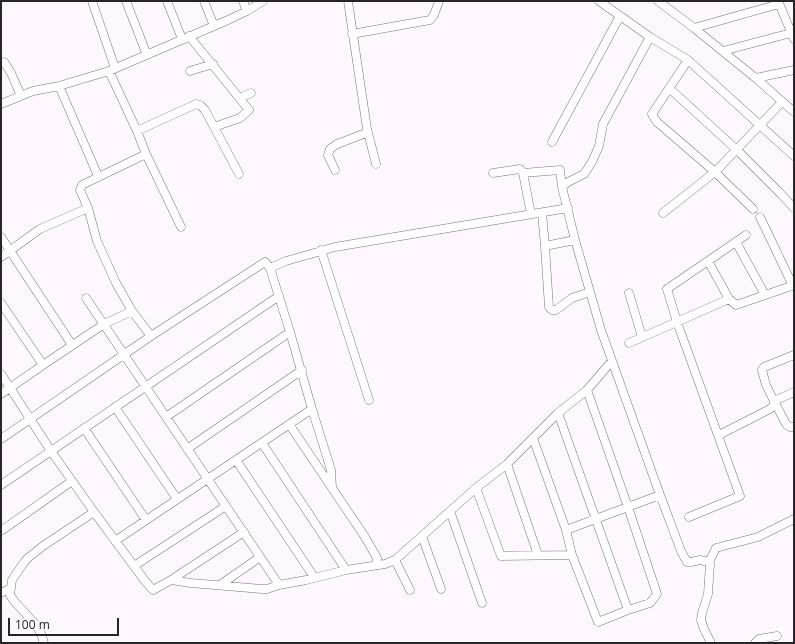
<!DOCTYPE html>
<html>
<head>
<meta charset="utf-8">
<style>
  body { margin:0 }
  #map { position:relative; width:795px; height:644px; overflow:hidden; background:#fef7ff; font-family:"Open Sans",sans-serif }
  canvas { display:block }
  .frame { position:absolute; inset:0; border:2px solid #282429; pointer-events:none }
  .scale { position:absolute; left:8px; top:618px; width:111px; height:18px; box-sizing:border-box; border:2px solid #282429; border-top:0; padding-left:5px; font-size:12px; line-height:14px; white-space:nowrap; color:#282429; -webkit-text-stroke:3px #fef7ff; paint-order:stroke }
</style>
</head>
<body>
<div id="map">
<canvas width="795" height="644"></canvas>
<div class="frame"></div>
<div class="scale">100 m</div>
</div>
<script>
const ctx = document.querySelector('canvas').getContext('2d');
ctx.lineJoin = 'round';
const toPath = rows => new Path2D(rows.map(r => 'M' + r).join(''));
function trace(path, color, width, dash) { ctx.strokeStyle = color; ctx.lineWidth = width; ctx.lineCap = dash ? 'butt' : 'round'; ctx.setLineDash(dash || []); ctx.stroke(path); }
const minor = toPath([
  [92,1,115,68],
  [126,1,147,55],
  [167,1,182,39],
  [204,1,214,26],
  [243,1,247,11],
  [599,1,650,37,688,60,794,156],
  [658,1,694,28,758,80,794,112],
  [778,1,794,39],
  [694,28,779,4],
  [352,34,430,20,434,15,439,1],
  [189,36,249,110,240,118,214,127],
  [723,51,791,33],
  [688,60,652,114,653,116,657,122,715,172,753,209],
  [4,62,11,73,21,96],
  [109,71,137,131,146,154,181,227],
  [190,71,213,64],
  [756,78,794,70],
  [59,86,98,176],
  [669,88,737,150,780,193,794,208],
  [240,98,251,93],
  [1,104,33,91,59,86,109,71,228,20,247,11,263,1],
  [367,129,376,164],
  [137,131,196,104,200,105,205,110,239,174],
  [552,142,620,16],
  [146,154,82,185,80,190,88,208,97,241,116,283,132,311,151,336],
  [335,170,328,155,330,149,337,144,366,133,367,129,348,1],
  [493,173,520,169,523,173],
  [562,187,568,182,584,174,592,162,599,146,603,124,650,37],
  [542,213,545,246,575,240],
  [663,213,715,172,782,102],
  [531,214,523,173,560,170,562,187,575,240,601,330,660,495,681,551,687,562,691,562,700,560,709,562,710,564,708,594,702,613,701,620,704,629,711,643],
  [760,217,793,286],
  [1,237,72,345],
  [736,242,765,295],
  [545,246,549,307,552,310,556,310,572,298,590,292],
  [321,250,369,400],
  [1,257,40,229,88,208],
  [708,261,729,299],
  [270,268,286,261,335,247,568,208],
  [629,293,642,337],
  [86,298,279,585],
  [1,303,43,365],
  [629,343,729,299,736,305,794,285],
  [794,355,764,367,762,370,766,385,774,401,794,392],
  [1,374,51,451,94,512,43,546,28,558,25,561,12,580,10,595,14,601,37,626,41,634,44,643],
  [1,394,43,365,104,324,132,311],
  [115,407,177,499],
  [558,413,628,610],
  [166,417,290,332],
  [289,424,365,537,377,558,377,560,376,565],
  [84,428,146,520],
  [719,435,770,409,773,406,774,401,786,424,790,427,794,427],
  [533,438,566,530,572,555,598,622,628,610,650,603,657,594,628,507,587,390],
  [1,439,151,336,265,262,270,268,290,332,312,409,331,470,332,488],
  [262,443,346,570],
  [187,449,302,370],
  [236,460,314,577],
  [507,464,538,555],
  [1,485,279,296],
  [476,488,501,556,572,555],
  [450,511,482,603],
  [94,512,145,581,153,590,171,580,191,583,262,589,267,589,279,585,306,580,346,570,385,564,395,560,476,488,507,464,558,413,587,390,611,362,613,363],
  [689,517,740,496,677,322,667,289,746,235],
  [566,530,660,495],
  [1,531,72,481],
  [422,536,441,589],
  [115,541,312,409],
  [395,560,410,590],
  [709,562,716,548,758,537,794,519],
  [134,566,226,506],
  [171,580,244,532],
  [220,585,260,557],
  [1,593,11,588],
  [755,643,759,639,777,636]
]);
trace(minor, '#7c717d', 9);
trace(minor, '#fff', 8);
</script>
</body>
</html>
